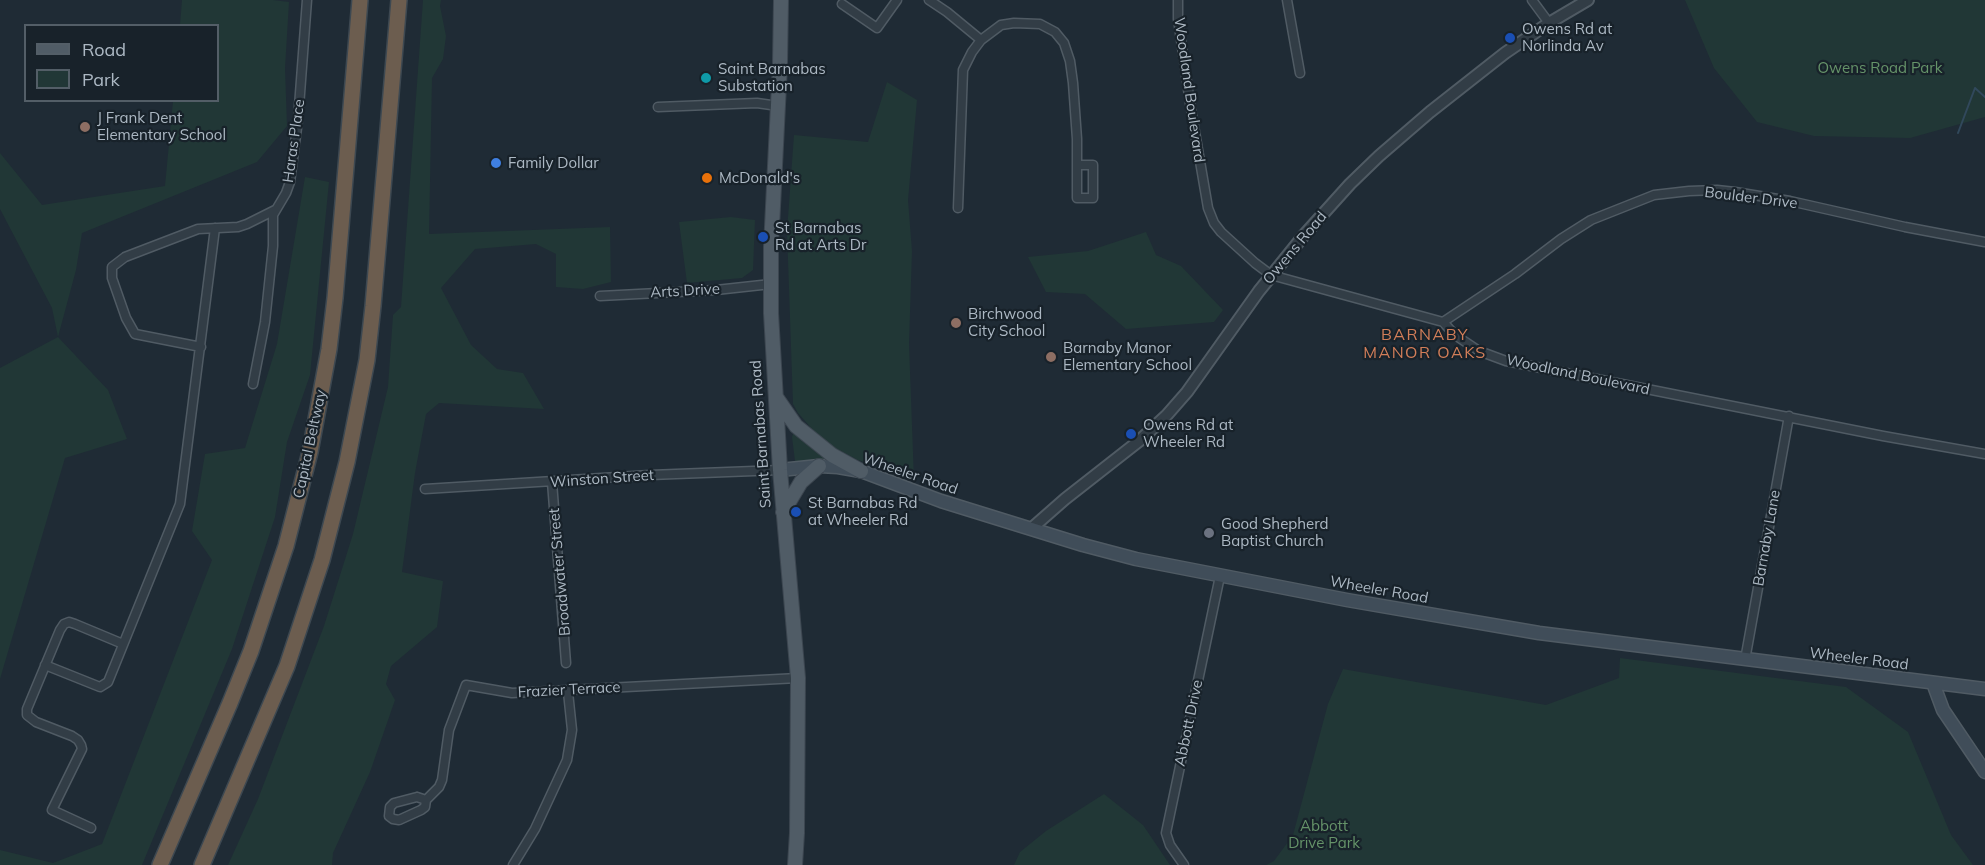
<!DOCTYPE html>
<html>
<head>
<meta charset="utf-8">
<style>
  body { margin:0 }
  #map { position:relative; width:1985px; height:865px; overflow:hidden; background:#1f2b35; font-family:Mulish,sans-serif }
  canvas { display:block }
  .legend { position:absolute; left:24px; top:24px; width:195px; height:78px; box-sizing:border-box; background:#18222a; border:2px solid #535e67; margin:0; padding:8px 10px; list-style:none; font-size:18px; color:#acb8c3 }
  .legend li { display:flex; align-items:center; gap:12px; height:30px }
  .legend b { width:30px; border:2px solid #535e67 }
</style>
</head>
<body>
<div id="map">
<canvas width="1985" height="865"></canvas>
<ul class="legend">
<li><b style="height:8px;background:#505c66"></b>Road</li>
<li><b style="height:16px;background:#213736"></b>Park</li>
</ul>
</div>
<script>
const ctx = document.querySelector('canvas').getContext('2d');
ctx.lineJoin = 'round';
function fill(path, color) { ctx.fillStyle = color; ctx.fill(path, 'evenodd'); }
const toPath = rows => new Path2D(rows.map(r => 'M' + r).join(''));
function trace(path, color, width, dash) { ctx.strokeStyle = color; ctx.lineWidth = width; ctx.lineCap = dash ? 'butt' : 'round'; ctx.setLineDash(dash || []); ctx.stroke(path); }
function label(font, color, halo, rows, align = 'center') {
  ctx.font = font + ' Mulish,sans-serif'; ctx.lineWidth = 4.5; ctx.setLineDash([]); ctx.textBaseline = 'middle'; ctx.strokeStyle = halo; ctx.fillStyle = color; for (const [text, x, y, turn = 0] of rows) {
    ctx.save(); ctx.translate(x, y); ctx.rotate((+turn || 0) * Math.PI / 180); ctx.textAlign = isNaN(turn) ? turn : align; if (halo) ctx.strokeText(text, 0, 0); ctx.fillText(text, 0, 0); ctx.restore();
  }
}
fill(toPath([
  [182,0,273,0,289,2,285,68,287,126,257,162,82,233,76,270,58,337,108,390,127,439,65,458,0,679,0,368,58,337,52,308,0,209,0,153,42,205,165,186,173,101,218,100,218,26,180,25],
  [423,0,441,0,440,6,446,36,443,59,432,78,429,234,610,227,611,282,583,289,556,287,556,254,536,244,475,249,441,288,471,345,497,369,523,373,544,409,439,403,426,414,415,473,402,572,443,581,437,627,391,666,386,684,395,700,370,772,333,853,332,865,228,865,258,799,324,626,353,534,388,387,393,315,401,307],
  [1685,0,1985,0,1985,117,1910,138,1814,136,1757,122,1714,68],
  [887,82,917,100,908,200,912,251,909,344,914,480,858,460,837,449,821,439,798,413,793,404,787,231,794,135,868,142],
  [305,177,329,182,310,375,287,442,275,517,232,649,142,865,0,865,0,850,53,863,102,844,212,560,192,531,205,454,245,448,277,344],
  [731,217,755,220,753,270,742,278,687,283,679,222],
  [1146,232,1156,255,1181,266,1223,310,1214,322,1126,329,1085,294,1046,292,1028,257,1088,251],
  [794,431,831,461,795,461,792,437],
  [1620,658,1846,687,1908,732,1951,835,1973,865,1266,865,1274,861,1293,835,1328,704,1343,669,1546,705,1619,678],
  [1104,794,1143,825,1170,865,1014,865,1020,852,1046,831]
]), '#213736');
trace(toPath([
  [1958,133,1975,88,1985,97]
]), '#31485b', 2);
const minor = toPath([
  [929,0,947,12,981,40],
  [1178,0,1178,19,1190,103,1208,208,1214,223,1221,232,1255,263,1271,275,1443,322,1455,335,1479,351,1506,361,1883,436,1985,454],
  [1287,0,1300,73],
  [1532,0,1549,23],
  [842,4,877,28,897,0],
  [658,107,757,103,778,106],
  [958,208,963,70,972,52,981,40,1001,25,1014,23,1040,24,1055,32,1064,43,1070,61,1073,83,1077,139,1077,198,1093,198,1093,165,1077,165],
  [600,296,716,290,771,284],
  [1443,322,1515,274,1561,239,1591,220,1654,195,1689,191,1717,190,1735,192,1790,201,1905,227,1985,242],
  [201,347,135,334,126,318,112,278,112,267,125,257,198,229,238,227,247,224,275,210],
  [253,384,265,322,273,246,273,215,286,193,290,182,298,120,307,0],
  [552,482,566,663],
  [425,489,650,475,780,470],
  [1745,660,1789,416],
  [45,665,100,687,108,682,180,504,215,228],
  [417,797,426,800,425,807,421,810,399,820,393,819,389,816,390,807,394,803,417,797],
  [426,800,439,787,442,780,449,730,466,685,512,693,798,678],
  [91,828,52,810,82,749,81,745,78,740,72,736,36,722,27,715,27,709,60,630,64,624,69,622,75,624,123,644],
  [513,865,535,829,567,760,572,730,568,692],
  [1184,865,1170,845,1166,833,1220,576]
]);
const tertiary = toPath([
  [1032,528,1065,499,1139,441,1166,416,1187,392,1259,291,1305,234,1350,184,1379,156,1430,112,1505,53,1549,23,1588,0]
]);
const secondary = toPath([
  [780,470,819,466,838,467,861,471,941,501,1083,545,1136,559,1347,600,1539,633,1985,689],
  [1933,683,1943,710,1985,772]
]);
const primary = toPath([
  [781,0,780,64,771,247,771,313,780,470,798,678,797,833,795,865],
  [776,397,796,426,832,455,861,471],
  [783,512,801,482,819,466]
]);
const motorway = toPath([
  [160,865,230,703,251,651,286,546,310,452,329,349,335,298,360,0],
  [202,865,287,666,322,560,347,462,367,360,373,306,399,0]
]);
trace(minor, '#505b64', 11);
trace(tertiary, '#505b64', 14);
trace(secondary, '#505b64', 15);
trace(primary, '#3c4650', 16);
trace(motorway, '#3d4851', 18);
trace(minor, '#323d46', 8);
trace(tertiary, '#323d46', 10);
trace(secondary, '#404d59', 12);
trace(primary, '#505c66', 14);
trace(motorway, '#6c5d4f', 15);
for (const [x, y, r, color] of [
  [1510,38,6,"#1a4fb4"],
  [706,78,6,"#0f9aa8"],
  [85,127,6,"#8d6e63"],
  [496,163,6,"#3f7fe0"],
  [707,178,6,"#e8710a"],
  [763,237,6,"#1a4fb4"],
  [956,323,6,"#8d6e63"],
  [1051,357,6,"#8d6e63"],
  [1131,434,6,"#1a4fb4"],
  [796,512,6,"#1a4fb4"],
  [1209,533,6,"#6b7280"]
]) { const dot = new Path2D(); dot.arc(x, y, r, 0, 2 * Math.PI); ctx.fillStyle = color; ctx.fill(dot); trace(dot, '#18222a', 2); }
label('15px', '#acb8c3', '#18222a', [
  ["Owens Rd at",1522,29],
  ["Norlinda Av",1522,46],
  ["Saint Barnabas",718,69],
  ["Substation",718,86],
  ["J Frank Dent",97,118],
  ["Elementary School",97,135],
  ["Family Dollar",508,163],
  ["McDonald's",719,178],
  ["St Barnabas",775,228],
  ["Rd at Arts Dr",775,245],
  ["Birchwood",968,314],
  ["City School",968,331],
  ["Barnaby Manor",1063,348],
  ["Elementary School",1063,365],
  ["Owens Rd at",1143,425],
  ["Wheeler Rd",1143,442],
  ["St Barnabas Rd",808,503],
  ["at Wheeler Rd",808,520],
  ["Good Shepherd",1221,524],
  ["Baptist Church",1221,541]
], 'left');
label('15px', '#659369', '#18222a', [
  ["Owens Road Park",1880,68],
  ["Abbott",1324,826],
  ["Drive Park",1324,843]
]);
label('15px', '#acb8c3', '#18222a', [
  ["Woodland Boulevard",1189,90,82],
  ["Haras Place",294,141,-82],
  ["Boulder Drive",1751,198,7],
  ["Owens Road",1295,248,-50],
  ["Arts Drive",685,291,-3],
  ["Woodland Boulevard",1578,375,12],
  ["Saint Barnabas Road",761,434,-94],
  ["Capital Beltway",310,444,-78],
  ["Wheeler Road",910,474,19],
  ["Winston Street",602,479,-4],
  ["Barnaby Lane",1767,538,-80],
  ["Broadwater Street",560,572,-95],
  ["Wheeler Road",1379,590,10],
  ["Wheeler Road",1859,659,7],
  ["Frazier Terrace",569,690,-3],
  ["Abbott Drive",1189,723,-78]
]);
ctx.letterSpacing = '1.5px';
label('16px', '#d27e59', '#18222a', [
  ["BARNABY",1425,335],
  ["MANOR OAKS",1425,353]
]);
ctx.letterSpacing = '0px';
</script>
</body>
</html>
